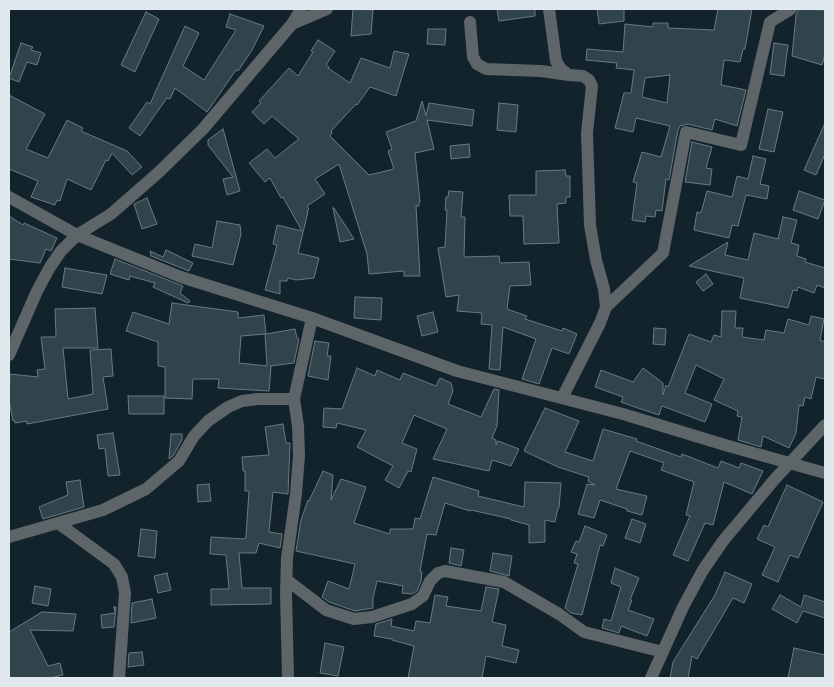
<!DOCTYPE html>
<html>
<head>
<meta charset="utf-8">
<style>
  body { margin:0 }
  #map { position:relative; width:834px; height:687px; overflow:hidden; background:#13232b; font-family:Manrope,sans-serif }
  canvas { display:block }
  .frame { position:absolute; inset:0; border:10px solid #dfe9ee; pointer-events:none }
</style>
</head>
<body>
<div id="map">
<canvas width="834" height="687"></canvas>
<div class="frame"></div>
</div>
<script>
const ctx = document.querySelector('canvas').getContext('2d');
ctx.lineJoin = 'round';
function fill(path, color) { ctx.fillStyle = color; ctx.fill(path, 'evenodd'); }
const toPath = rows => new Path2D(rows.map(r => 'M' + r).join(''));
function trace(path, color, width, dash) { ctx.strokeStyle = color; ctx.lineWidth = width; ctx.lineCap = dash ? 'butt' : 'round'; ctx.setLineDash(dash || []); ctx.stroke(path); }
const building = toPath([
  [353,9,373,10,371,34,351,36,353,9],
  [497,9,535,9,535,16,499,21,497,9],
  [597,9,624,9,624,21,599,24,597,9],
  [718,9,752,9,745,49,743,49,740,62,724,60,721,85,746,90,737,126,715,119,712,130,688,124,680,126,678,130,669,180,666,179,662,211,656,210,655,217,646,216,645,222,632,220,637,183,633,182,642,152,661,157,670,126,636,118,633,132,615,128,624,93,631,93,634,70,616,68,617,63,586,60,587,49,623,52,625,24,653,27,653,23,668,23,668,28,714,30,718,9],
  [670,75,667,103,642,97,645,78,670,75],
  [799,9,825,10,825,54,822,65,792,56,796,15,799,9],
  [146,12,159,19,135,72,121,65,146,12],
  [230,14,264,26,252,50,238,71,236,70,207,112,175,88,170,99,167,98,140,136,129,128,147,102,150,104,185,26,199,33,183,66,204,80,236,30,226,27,230,14],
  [428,29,446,29,445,45,427,44,428,29],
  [318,40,335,51,326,65,329,67,328,68,350,83,361,58,390,68,394,51,409,54,396,96,370,87,357,105,356,104,331,131,332,133,330,136,369,175,394,169,388,151,392,149,386,132,416,121,422,101,426,116,429,103,474,110,472,126,427,120,434,149,415,153,420,202,419,202,419,206,416,206,420,276,404,276,404,271,369,274,367,254,339,164,315,179,325,194,307,206,309,209,307,211,308,212,298,253,319,258,314,278,296,280,288,278,287,281,280,281,280,294,265,290,277,245,273,244,277,225,302,231,283,197,281,198,270,178,265,182,249,163,267,149,275,158,299,139,272,116,264,124,252,112,261,103,259,101,289,68,298,76,313,52,311,51,318,40],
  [21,43,33,47,31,50,41,53,37,65,27,62,19,82,9,78,21,43],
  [774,43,788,45,784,76,770,74,774,43],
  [9,95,45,114,26,149,48,158,67,120,83,128,81,131,127,151,142,167,132,175,112,153,108,161,106,160,91,190,67,179,60,201,57,200,55,205,31,197,38,181,9,169,9,95],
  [499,103,518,105,516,132,497,130,499,103],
  [768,109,783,112,774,152,759,149,768,109],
  [825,123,825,154,816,175,804,170,825,123],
  [223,129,240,191,227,195,223,179,233,177,208,145,208,140,223,129],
  [692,142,712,147,706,168,712,169,710,185,685,182,692,142],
  [469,144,470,157,451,159,450,146,469,144],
  [753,156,766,159,760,184,769,186,767,199,746,195,738,226,732,225,729,238,694,230,697,212,701,213,707,191,732,197,737,176,748,179,753,156],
  [565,170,566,176,570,176,570,197,566,197,566,203,557,204,559,243,524,244,523,216,510,216,509,195,536,195,536,171,565,170],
  [449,191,463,192,461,217,465,217,464,257,499,256,500,263,529,262,531,285,510,286,507,309,527,316,525,319,562,331,563,328,577,334,569,354,552,348,539,384,522,379,536,339,503,327,500,370,489,369,492,325,481,324,482,313,457,311,459,295,446,297,438,248,445,247,447,210,445,210,446,197,448,197,449,191],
  [799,191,825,200,818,219,793,210,799,191],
  [147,198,157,224,142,229,134,204,147,198],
  [333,208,334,208,354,239,340,242,333,208],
  [9,216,23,225,24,223,57,238,51,251,46,249,40,263,9,259,9,216],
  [783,217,797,220,791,243,799,245,797,256,806,259,805,262,825,268,825,288,817,285,814,293,798,287,797,291,793,290,788,308,740,298,744,278,689,266,728,242,725,255,748,260,754,233,778,239,783,217],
  [217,221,240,225,241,234,233,265,192,256,195,244,212,248,217,221],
  [166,250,193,263,189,271,151,256,150,251,163,257,166,250],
  [115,259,183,286,180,293,190,301,188,303,153,287,155,283,130,276,129,280,110,274,115,259],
  [65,268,107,275,102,294,62,287,65,268],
  [706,274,713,284,703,291,696,282,706,274],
  [355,297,382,298,381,320,354,318,355,297],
  [172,303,238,312,238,318,264,315,266,334,295,329,297,338,299,339,294,363,270,366,271,366,269,391,218,388,219,379,193,379,192,399,165,398,165,367,158,366,158,342,126,331,133,312,169,324,172,303],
  [265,334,267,366,239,363,241,336,265,334],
  [95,308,98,348,63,348,68,399,93,394,90,350,111,349,113,376,103,377,108,409,27,424,27,421,15,423,14,420,13,421,9,400,10,374,38,377,37,370,45,369,41,337,55,337,56,335,55,309,95,308],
  [722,311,736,311,735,328,743,328,742,337,764,340,766,330,784,333,788,319,809,325,811,316,824,319,820,340,825,342,825,379,816,377,811,399,805,397,803,406,799,405,796,433,789,448,763,436,761,447,738,440,742,417,737,416,738,411,714,400,724,379,696,365,685,393,712,404,705,422,662,406,659,415,632,406,621,402,623,397,595,387,601,370,633,382,643,368,663,383,663,395,666,385,668,387,689,334,711,342,714,335,721,337,722,311],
  [433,312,438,332,422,336,417,316,433,312],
  [654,328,666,329,665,345,653,344,654,328],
  [315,341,329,343,327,356,331,356,328,380,308,376,315,341],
  [357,368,375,376,377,370,400,380,403,373,436,386,440,378,451,383,453,391,448,404,481,417,494,389,499,390,497,426,492,438,496,440,496,445,498,441,519,449,511,466,492,460,489,471,433,459,447,429,414,415,402,443,417,449,411,472,408,471,399,488,385,480,393,466,357,447,366,430,337,423,336,428,323,427,324,408,342,409,357,368],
  [128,396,164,396,164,414,129,414,128,396],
  [545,408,579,421,565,452,593,461,603,429,637,439,636,441,681,457,682,454,718,468,721,461,739,468,741,463,763,471,752,494,724,482,713,525,705,523,688,561,673,555,690,516,686,515,694,482,661,470,664,463,630,451,616,489,647,496,642,515,627,511,627,509,600,500,594,518,578,514,587,484,595,485,588,481,589,477,558,467,524,451,545,408],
  [283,424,286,443,290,443,288,494,273,492,269,532,282,534,280,548,259,543,256,553,239,553,242,588,271,588,271,604,211,605,211,589,229,589,226,555,210,554,211,537,245,539,246,536,249,491,245,491,245,471,243,471,242,457,269,455,265,427,283,424],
  [113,433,120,475,108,476,105,448,99,449,97,435,113,433],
  [171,434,182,434,182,440,173,456,169,459,171,434],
  [323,471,333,475,331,500,341,479,366,487,354,523,390,534,390,529,413,529,415,518,420,519,433,477,479,491,478,496,524,507,525,482,561,483,559,508,558,508,555,522,545,520,545,542,529,543,529,525,511,520,511,519,471,510,470,511,445,503,436,535,427,534,420,571,422,572,421,581,417,591,412,594,402,593,403,586,377,581,373,598,373,608,355,611,329,602,322,597,328,581,349,589,355,564,296,551,301,520,308,500,309,501,323,471],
  [80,480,84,507,43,519,39,507,68,495,66,482,80,480],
  [209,484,211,501,198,502,197,485,209,484],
  [787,485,823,502,798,558,790,555,778,582,762,575,775,547,757,539,764,525,768,527,787,485],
  [632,519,646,524,640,543,625,538,632,519],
  [585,526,607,535,603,546,600,545,582,615,571,613,565,608,578,564,574,563,577,554,571,552,576,541,579,542,585,526],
  [141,529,157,531,155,558,138,556,141,529],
  [451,548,464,550,461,566,449,563,451,548],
  [493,553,512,556,509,576,490,571,493,553],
  [615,568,639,578,630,600,632,600,628,610,654,619,647,636,621,626,619,633,602,628,604,619,611,621,621,587,611,583,615,568],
  [725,572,752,584,744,603,733,598,697,659,692,656,688,678,670,678,673,662,715,595,725,572],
  [167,573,171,590,158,593,154,576,167,573],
  [35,586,51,589,48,606,32,603,35,586],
  [486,587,499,589,492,622,506,625,502,646,519,650,516,663,486,656,482,678,408,678,414,646,392,640,392,639,374,636,376,624,392,619,391,626,414,631,416,621,430,623,435,595,448,597,446,606,481,611,486,587],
  [780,595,801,607,804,595,825,602,825,618,803,611,797,623,772,609,780,595],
  [152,599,156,618,131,623,132,603,152,599],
  [114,607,116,607,114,627,102,628,101,615,115,613,114,607],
  [42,612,76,614,73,631,30,630,48,666,60,663,63,675,50,678,9,678,9,632,42,612],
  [325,643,344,647,338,676,320,673,325,643],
  [794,648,825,655,825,678,788,678,794,648],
  [142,652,144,665,128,667,129,653,142,652]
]);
fill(building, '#31434b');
trace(building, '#687b84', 1);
trace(toPath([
  [549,9,556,61,561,69,569,75,583,76,589,80,592,86,587,133,590,225,596,260,604,289,606,307,600,323,562,398],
  [470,22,473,57,477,64,486,69,541,71,569,75],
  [292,24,327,9],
  [9,197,77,235,181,277,312,318,457,371,623,414,725,445,825,473],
  [606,307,663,253,686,132,741,145,770,22,791,9],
  [9,355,37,291,50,267,61,251,77,235,111,214,159,172,203,129,292,24,301,9],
  [58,523,114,564,122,577,125,593,119,678],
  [9,537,103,510,146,489,179,461,194,436,208,421,228,407,242,401,258,399,294,399],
  [287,580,326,610,354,619,372,617,412,604,423,596,430,581,438,573,445,571,504,582,559,614,584,632,663,652],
  [288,678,286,593,287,558,296,494,299,455,298,426,294,399,312,318],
  [651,678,683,607,703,570,723,541,774,480,825,425]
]), '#5d6569', 12);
</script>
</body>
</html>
